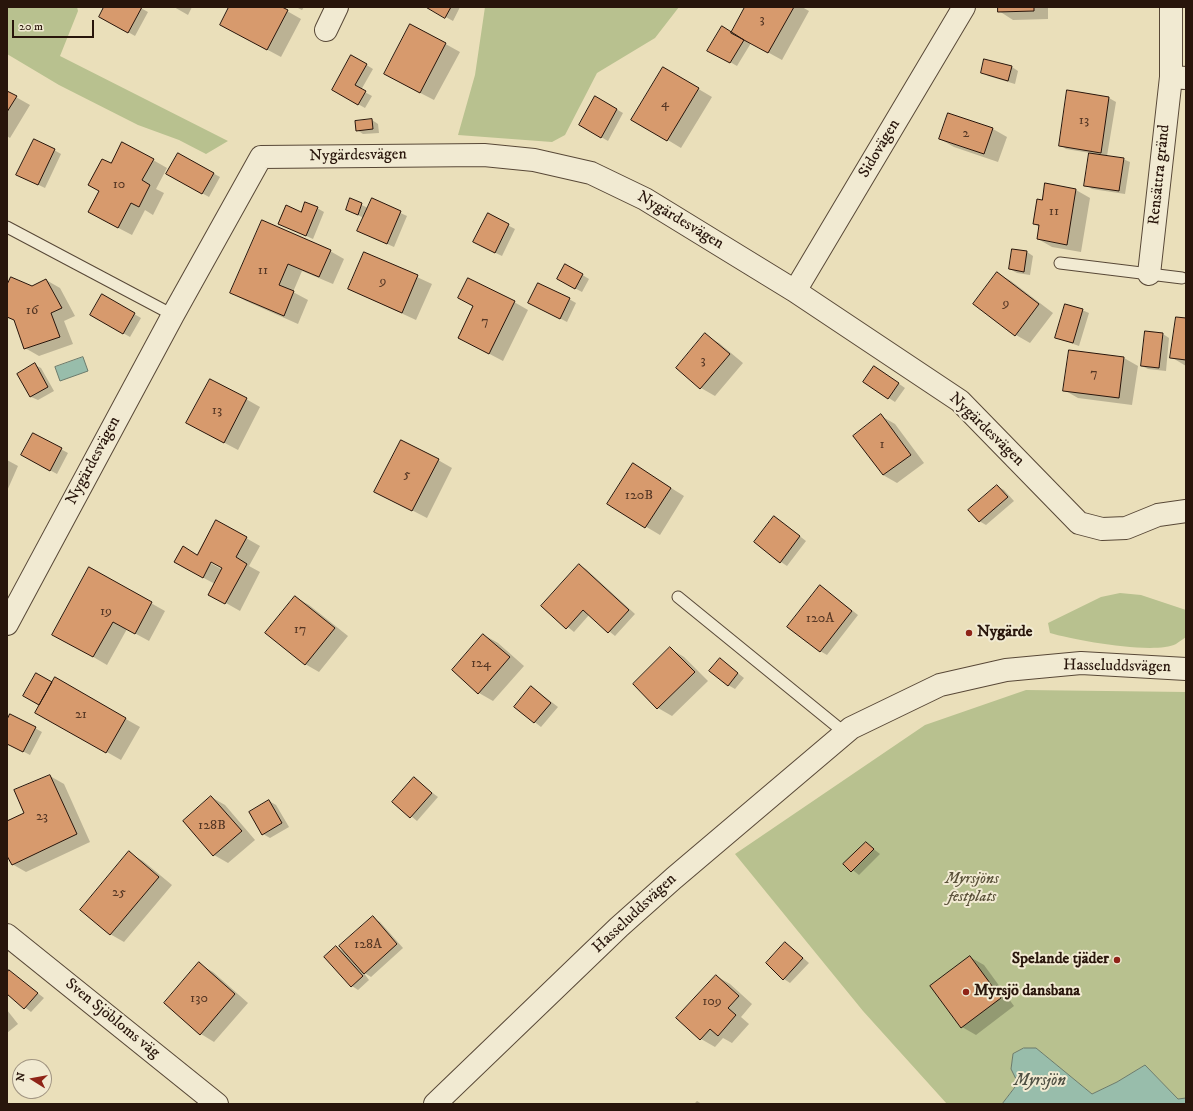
<!DOCTYPE html>
<meta charset="utf-8">
<style>
body{margin:0}
#map{position:relative;width:1193px;height:1111px;overflow:hidden;background:#eadfba;font-family:"IM FELL DW Pica",serif}
canvas{display:block}
.frame{position:absolute;inset:0;border:8px solid #28150b;pointer-events:none}
.north{position:absolute;left:12px;top:1059px;width:40px;height:40px;box-sizing:border-box;background:#f1ead2;border:1px solid #a19582;border-radius:50%;rotate:281deg;font-size:11px;font-weight:700;line-height:16px;text-align:center;color:#28150b}
.north::after{content:'';display:block;margin:auto;width:14px;height:18px;background:#8f2418;clip-path:polygon(50% 0,100% 100%,50% 72%,0 100%)}
.scale{position:absolute;left:12px;top:20px;width:82px;height:18px;box-sizing:border-box;border:2px solid #28150b;border-top:0;padding-left:5px;font-size:12px;line-height:14px;white-space:nowrap;color:#28150b;-webkit-text-stroke:3px #f1ead2;paint-order:stroke}
</style>
<div id="map">
<canvas width="1193" height="1111"></canvas>
<div class="frame"></div>
<div class="north">N</div>
<div class="scale">20 m</div>
</div>
<script>
const ctx = document.querySelector('canvas').getContext('2d');
ctx.lineJoin = 'round';
function fill(path, color) { ctx.fillStyle = color; ctx.fill(path, 'evenodd'); }
function stroke(path, color, width, dash) { ctx.strokeStyle = color; ctx.lineWidth = width; ctx.lineCap = dash ? 'butt' : 'round'; ctx.setLineDash(dash || []); ctx.stroke(path); }
function write(font, color, halo, rows, align = 'center') {
  ctx.font = font + ' "IM FELL DW Pica",serif'; ctx.lineWidth = 4; ctx.setLineDash([]); ctx.textBaseline = 'middle'; ctx.strokeStyle = halo; ctx.fillStyle = color; for (const [text, x, y, turn = 0] of rows) {
    ctx.save(); ctx.translate(x, y); ctx.rotate((+turn || 0) * Math.PI / 180); ctx.textAlign = isNaN(turn) ? turn : align; if (halo) ctx.strokeText(text, 0, 0); ctx.fillText(text, 0, 0); ctx.restore();
  }
}
fill(new Path2D(`
 M7,7H77L78,11L60,56L228,141L206,154L179,140L138,125L59,85L7,54Z
 M485,7H679L655,38L597,73L565,135L552,142L458,135L475,75Z
 M1120,593L1141,595L1186,610V637C1183,639 1179,642 1176,644C1154,655 1074,640 1050,633L1048,623L1101,597Z
 M1026,690L1186,692V1098L1178,1099L1145,1065L1117,1082L1092,1094L1036,1048H1024L1013,1054L1011,1069L1018,1082L1002,1104H947L863,1011L735,854L925,725Z`), '#b8c18f');
const water = new Path2D(`
 M83,357L88,371L60,381L55,367Z
 M1024,1048H1036L1092,1094L1117,1082L1145,1065L1178,1099L1186,1098V1104H1002L1018,1083L1011,1069L1013,1054Z`);
fill(water, '#98bdab');
stroke(water, '#6b7a6b', 1);
fill(new Path2D(`
 M105,7H139L148,12L135,36L100,16Z
 M174,7H192L188,15Z
 M231,7H280L301,19L281,57L221,25Z
 M296,7H304L302,10Z
 M428,7H460L453,21Z
 M746,7H802L809,11L782,60L751,43L737,66L709,50L732,33Z
 M999,7H1048V19L1013,20L999,11Z
 M1065,7H1106V8Z
 M411,25L460,52L434,100L399,82Z
 M352,56L373,69L361,90L372,96L365,108L333,90Z
 M984,60L1012,67L1018,71L1015,84L988,76L982,72Z
 M663,68L712,97L681,148L633,119Z
 M1068,91L1109,98L1116,102L1107,156L1123,159L1130,162L1125,194L1092,189L1086,185L1090,153L1066,149L1060,145Z
 M7,92L30,105L10,138L7,136Z
 M595,97L623,113L608,141L580,125Z
 M949,114L993,129L1007,137L998,162L954,147L940,139Z
 M372,120L378,124L379,133L363,134L357,130Z
 M54,150L61,154L45,188L24,178Z
 M178,154L220,177L209,197L167,174Z
 M153,160L167,168L156,189L164,193L153,215L145,210L132,235L103,220L100,191L112,165Z
 M1046,185L1076,190L1090,198L1081,252L1052,247L1038,239L1040,227L1034,224L1043,201Z
 M351,200L368,208L372,200L407,216L394,247L358,231L364,218L347,210Z
 M317,208L324,212L313,239L286,227L302,213Z
 M488,215L515,229L502,256L481,246Z
 M263,222L330,251L344,259L333,284L302,271L293,292L308,300L298,324L246,301L232,293Z
 M1027,252L1033,256L1030,275L1017,273L1010,269Z
 M365,253L432,284L416,320L349,289Z
 M566,265L589,279L582,292L558,279Z
 M997,273L1011,281L1053,313L1030,343L1016,335L974,304Z
 M46,280L60,288L75,316L64,321L73,344L39,356L25,348L15,321L7,316V288L32,287Z
 M102,295L141,318L130,337L91,315Z
 M569,299L576,303L567,322L536,306Z
 M514,302L528,310L503,361L459,338Z
 M1082,310L1089,313L1079,346L1057,338Z
 M1186,319V366L1171,357Z
 M1163,334L1169,338L1166,371L1148,369L1142,366Z
 M705,335L719,343L743,363L715,396L701,388L677,368Z
 M1124,358L1138,366L1132,405L1078,398L1064,390Z
 M35,365L41,368L54,391L38,400L31,397L18,374Z
 M875,367L905,388L895,402L864,382Z
 M246,399L260,407L238,450L202,431Z
 M881,416L895,424L924,463L897,483L883,475Z
 M33,434L68,453L57,474L22,455Z
 M7,460L18,466L7,491Z
 M438,460L452,468L427,518L390,499Z
 M647,473L684,496L660,535L608,504Z
 M997,486L1004,490L1014,501L986,525L979,521Z
 M780,521L806,541L787,566L781,562Z
 M246,538L260,546L249,566L260,572L240,611L210,594L215,584L189,570L198,556ZM208,559L223,568V570L207,561Z
 M579,565L586,569L635,614L615,636L589,615L574,632L542,606Z
 M90,569L165,611L149,641L127,629L107,665L54,634Z
 M826,590L858,615L827,655L820,651Z
 M295,597L309,605L348,636L319,672L305,664Z
 M484,635L498,643L524,666L493,701L479,693Z
 M671,649L684,657L708,681L672,716L658,708L635,684Z
 M720,659L744,678L735,689L728,685Z
 M37,675L52,684L55,679L140,727L121,760L36,712L41,704L25,695Z
 M532,687L558,707L541,727L515,707Z
 M11,715L42,732L30,755L7,743V723Z
 M50,776L64,784L90,842L26,872L12,864L7,854V822L25,813Z
 M414,779L438,797L417,821L394,802Z
 M211,797L225,805L255,840L228,863L214,855L184,821Z
 M269,801L276,805L289,827L270,838L263,834Z
 M866,843L880,854L859,875L845,864Z
 M129,853L143,861L172,885L124,942L110,934Z
 M373,918L380,922L403,948L371,977L363,972L369,980L358,990L352,986L336,947L346,953Z
 M786,943L809,963L790,983L784,979Z
 M970,957L984,965L1014,1006L976,1035L962,1027Z
 M199,964L213,972L248,1003L214,1042L201,1034Z
 M9,971L44,998L31,1012L7,993V974Z
 M716,976L730,984L752,1004L741,1017L749,1024L732,1043L723,1038L715,1047L701,1039L678,1018Z
 M7,1010L18,1024L7,1033Z
 M697,1101L702,1104H694Z`), '#0003');
const building = new Path2D(`
 M104,7H142L128,33L99,17Z
 M229,7H282L288,10L267,50L220,25Z
 M426,7H451L445,18Z
 M745,7H794L768,53L731,33Z
 M998,7H1034V11L998,12Z
 M410,24L446,43L420,93L384,74Z
 M722,26L744,40L730,63L707,51Z
 M351,55L367,64L355,85L366,91L358,105L332,90Z
 M984,59L1012,66L1008,81L981,73Z
 M663,67L699,88L667,141L631,120Z
 M1067,90L1109,97L1101,153L1059,146Z
 M7,91L17,96L7,112Z
 M595,96L617,109L601,138L579,125Z
 M948,113L993,128L984,154L939,139Z
 M372,119L373,129L356,131L355,121Z
 M34,139L55,149L38,185L16,175Z
 M122,142L154,159L142,180L150,185L139,207L131,203L118,228L88,212L99,191L88,185L102,159L111,163Z
 M178,153L214,173L202,194L166,174Z
 M1089,153L1124,158L1119,191L1084,186Z
 M1045,183L1076,189L1067,245L1037,239L1039,225L1033,224L1037,199L1042,200Z
 M350,198L362,203L358,215L346,210Z
 M372,198L401,211L387,244L357,231Z
 M305,202L318,207L306,236L278,224L286,205L301,212Z
 M488,213L509,224L495,253L473,242Z
 M262,220L331,250L319,277L288,264L279,285L294,291L284,316L230,293Z
 M1012,249L1027,251L1024,272L1009,269Z
 M364,252L418,275L402,313L348,289Z
 M565,264L583,274L575,289L557,279Z
 M997,272L1039,304L1015,336L973,304Z
 M11,277L32,286L46,279L62,308L51,313L60,337L24,349L14,320L7,317V285Z
 M468,278L515,301L489,354L458,338L473,306L458,298Z
 M538,283L570,298L560,319L528,303Z
 M102,294L135,313L123,334L90,315Z
 M1065,304L1083,309L1073,343L1055,338Z
 M1176,317L1186,318V360L1170,358Z
 M1145,331L1163,333L1159,368L1141,366Z
 M705,333L730,354L700,389L676,368Z
 M1069,350L1124,357L1119,398L1063,391Z
 M35,363L48,387L30,397L17,374Z
 M874,366L899,383L888,399L863,382Z
 M210,379L247,398L224,443L186,423Z
 M881,414L911,455L883,475L853,436Z
 M33,433L62,448L50,471L21,455Z
 M401,440L439,459L412,511L374,492Z
 M633,463L671,488L645,528L607,504Z
 M997,485L1008,497L979,522L968,510Z
 M774,516L800,536L780,563L754,542Z
 M216,520L247,537L236,557L247,564L225,604L208,595L222,568L211,562L203,578L174,562L183,546L197,555Z
 M579,564L629,610L608,633L583,610L566,629L541,606Z
 M89,567L152,602L135,634L113,622L93,657L52,635Z
 M820,585L852,611L820,652L787,627Z
 M295,596L335,628L305,665L265,633Z
 M483,634L510,657L478,694L452,670Z
 M670,647L695,672L657,709L633,684Z
 M720,658L738,673L728,686L709,671Z
 M36,673L52,682L39,705L23,696Z
 M55,677L126,718L106,753L35,713Z
 M531,686L551,703L534,723L514,707Z
 M10,714L36,727L23,752L7,744V720Z
 M50,775L77,834L12,865L7,856V821L24,813L14,790Z
 M414,777L432,793L410,818L392,802Z
 M211,796L242,831L213,856L183,821Z
 M269,800L282,823L262,835L249,812Z
 M866,842L874,849L851,872L843,864Z
 M129,851L159,877L110,935L80,910Z
 M373,916L397,944L364,974L339,946Z
 M785,942L803,958L783,980L766,963Z
 M336,946L363,976L351,987L324,957Z
 M970,956L1001,998L961,1028L930,986Z
 M199,962L235,994L200,1035L164,1003Z
 M9,970L38,993L24,1009L7,994V973Z
 M716,975L739,996L728,1008L736,1015L718,1036L710,1029L700,1040L676,1018Z`);
fill(building, '#d79a6d');
stroke(building, '#28150b', 1);
const service = new Path2D(`
 M7,227L173,315
 M1060,263L1182,278
 M678,597L845,733`);
const minor = new Path2D(`
 M326,30L337,7
 M1171,77V7
 M1149,274L1171,77L1186,78
 M795,291L964,7
 M7,624L173,315L261,157L484,155L534,160L591,173L645,199L795,291L960,401L1079,523L1102,529L1126,528L1158,515L1186,511
 M7,935L217,1104`);
const tertiary = new Path2D(`
 M435,1104L619,927L674,878L851,728L940,685L1006,670L1081,663L1186,669`);
stroke(service, '#584837', 13);
stroke(minor, '#584837', 24);
stroke(tertiary, '#584837', 24);
stroke(service, '#f1ead2', 11);
stroke(minor, '#f1ead2', 22);
stroke(tertiary, '#f1ead2', 22);
for (const [x, y, r, color] of [
 [969,633,4,"#8f2418"],
 [1117,960,4,"#8f2418"],
 [966,992,4,"#8f2418"]
]) { const dot = new Path2D(); dot.arc(x, y, r, 0, 2 * Math.PI); ctx.fillStyle = color; ctx.fill(dot); stroke(dot, '#f1ead2', 1.5); }
write('14px', '#543624', null, [
 ["3",762,20],
 ["4",665,104],
 ["13",1084,121],
 ["2",966,134],
 ["10",119,185],
 ["11",1054,212],
 ["11",263,271],
 ["9",383,282],
 ["9",1006,304],
 ["16",32,311],
 ["7",485,322],
 ["3",703,361],
 ["7",1094,374],
 ["13",217,411],
 ["1",882,445],
 ["5",407,475],
 ["120B",639,496],
 ["19",106,612],
 ["120A",820,619],
 ["17",300,630],
 ["124",481,664],
 ["21",81,715],
 ["23",42,817],
 ["128B",212,826],
 ["25",119,893],
 ["128A",368,945],
 ["130",199,999],
 ["109",712,1002]
]);
write('16px', '#28150b', '#f1ead2', [
 ["Sidovägen",880,149,-59],
 ["Nygärdesvägen",358,156,-1],
 ["Rensättra gränd",1160,175,-84],
 ["Nygärdesvägen",680,221,31],
 ["Nygärdesvägen",986,430,44],
 ["Nygärdesvägen",94,461,-62],
 ["Hasseluddsvägen",1117,667,1],
 ["Hasseluddsvägen",635,914,-43],
 ["Sven Sjöbloms väg",112,1019,39]
]);
write('bold 16px', '#28150b', '#f1ead2', [
 ["Nygärde",977,633],
 ["Spelande tjäder",1109,960,"right"],
 ["Myrsjö dansbana",974,992]
], 'left');
write('italic 16px', '#5a5139', '#f1ead2', [
 ["Myrsjöns",972,880],
 ["festplats",972,898]
]);
write('italic 17px', '#4f5043', '#f1ead2', [
 ["Myrsjön",1040,1081]
]);
</script>
